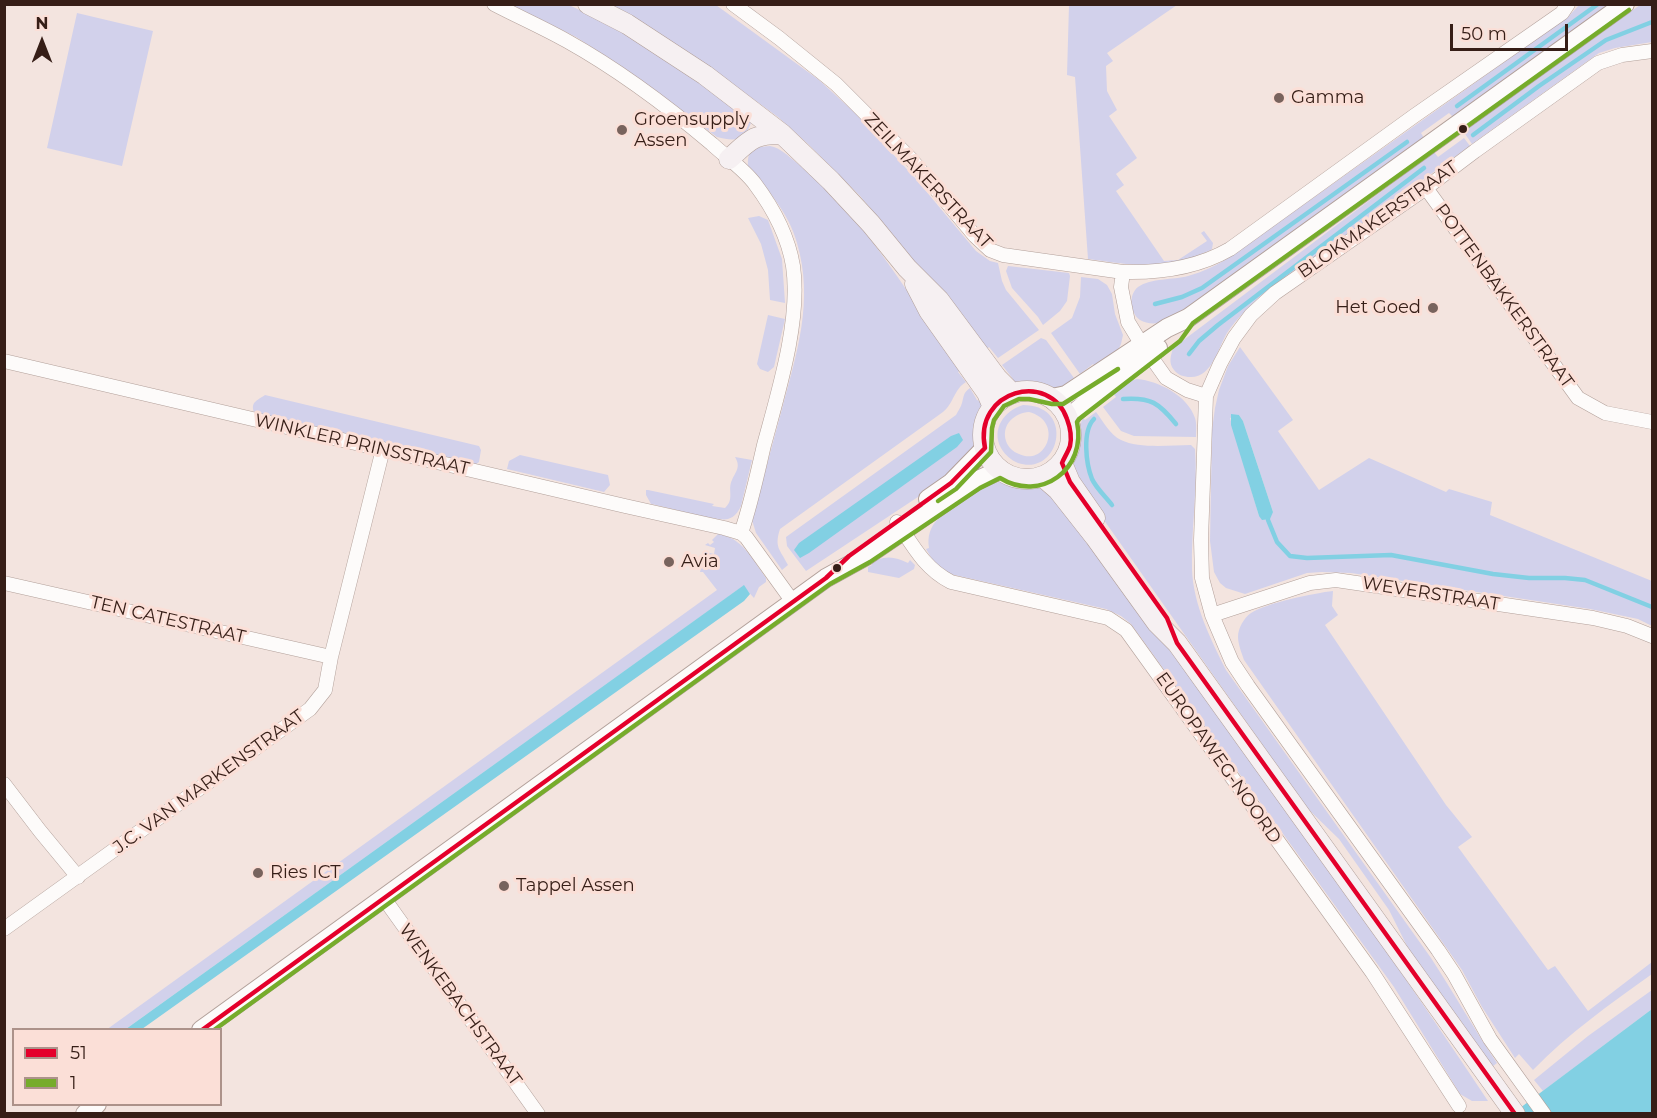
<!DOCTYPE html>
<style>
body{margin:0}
#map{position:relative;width:1657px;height:1118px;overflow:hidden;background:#f3e4df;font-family:Montserrat,sans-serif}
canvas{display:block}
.frame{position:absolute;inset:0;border:6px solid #361e17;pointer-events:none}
.legend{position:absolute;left:12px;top:1028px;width:210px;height:78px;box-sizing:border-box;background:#fbdfd7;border:2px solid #ac928a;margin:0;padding:8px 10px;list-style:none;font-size:18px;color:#361e17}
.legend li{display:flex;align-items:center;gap:12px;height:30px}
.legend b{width:30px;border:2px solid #ac928a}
.north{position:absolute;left:12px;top:12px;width:60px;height:60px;-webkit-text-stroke:4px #fbdfd7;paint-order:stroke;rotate:0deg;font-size:16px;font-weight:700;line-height:24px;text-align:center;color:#361e17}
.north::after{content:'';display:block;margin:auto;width:21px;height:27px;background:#361e17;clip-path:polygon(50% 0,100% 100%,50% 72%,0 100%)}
.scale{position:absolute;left:1450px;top:24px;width:118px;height:27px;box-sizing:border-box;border:3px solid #361e17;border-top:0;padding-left:8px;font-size:18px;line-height:21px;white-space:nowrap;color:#361e17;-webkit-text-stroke:4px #fbdfd7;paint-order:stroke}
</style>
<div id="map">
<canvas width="1657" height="1118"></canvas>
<div class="frame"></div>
<ul class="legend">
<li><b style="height:8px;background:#e4002b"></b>51</li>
<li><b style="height:8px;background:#76ac2b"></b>1</li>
</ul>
<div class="north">N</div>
<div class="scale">50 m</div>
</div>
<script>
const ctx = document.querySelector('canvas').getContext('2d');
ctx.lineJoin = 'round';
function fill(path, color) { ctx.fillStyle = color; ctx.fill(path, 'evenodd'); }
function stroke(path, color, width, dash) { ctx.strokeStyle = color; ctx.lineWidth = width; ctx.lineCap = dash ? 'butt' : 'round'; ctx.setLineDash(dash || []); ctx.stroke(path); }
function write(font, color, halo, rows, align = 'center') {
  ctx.font = font + ' Montserrat,sans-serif'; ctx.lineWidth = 6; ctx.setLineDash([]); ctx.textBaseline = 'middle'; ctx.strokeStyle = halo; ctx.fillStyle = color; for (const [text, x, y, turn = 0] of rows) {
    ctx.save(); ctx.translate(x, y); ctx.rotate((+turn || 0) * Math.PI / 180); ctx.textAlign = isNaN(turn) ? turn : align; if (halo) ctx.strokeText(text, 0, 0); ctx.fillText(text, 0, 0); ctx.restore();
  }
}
fill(new Path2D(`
 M511,5H569L603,21L668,59L752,120C745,141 736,142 717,137L628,71L576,37Z
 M609,5H716L819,80L855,113L915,178L976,251L990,261L998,263L1002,281L1006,290L1039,330L998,358L989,347L984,352L909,255L860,196L808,144L778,117L698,59Z
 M1069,5H1177L1107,53L1113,61L1106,66L1107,91L1117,110L1109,116L1137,158L1116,174L1124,185L1116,191L1164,261L1178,260L1207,241L1201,233L1204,231L1213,243L1212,249L1211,250C1200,254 1190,259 1179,262C1150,269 1118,263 1088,259L1075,77L1067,75Z
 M1579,5H1611L1453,117L1449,113L1421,133L1424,138L1175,316C1169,319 1164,323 1158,323C1152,324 1145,323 1140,320C1130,313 1128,295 1138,287C1151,278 1173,280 1188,276C1203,272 1217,265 1230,257L1569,16Z
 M1640,5H1652V42L1615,48L1599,53L1472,144L1463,131Z
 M77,13L153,31L122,166L47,148Z
 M1464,138L1470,146L1263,294C1250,306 1237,318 1227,333C1218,348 1212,378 1190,377C1184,377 1178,375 1174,370C1168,363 1171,355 1173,348L1434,152L1438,157Z
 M770,146C781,148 788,156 797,163C852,205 889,265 928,321C940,337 952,353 964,369L958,372L966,382C954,389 954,403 943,412L780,529C774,548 780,549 788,565L782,570L756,533L752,520C762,483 772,446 782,409C797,352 814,301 797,243C789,213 767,189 748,166C747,148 755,147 770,146Z
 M759,216L768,220L782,259L785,303L770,300L768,270L761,244L748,218Z
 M1008,266L1069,273L1070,276L1067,301L1060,311L1043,325L1038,317L1012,288L1006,271Z
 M1081,277L1098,279L1107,285L1112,294L1115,314L1123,335L1121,344L1117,352L1097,370L1093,364L1080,374L1051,333L1072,318L1080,297Z
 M768,315L785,319L774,367L768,372L760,369L757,364Z
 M1041,338L1046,340L1074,378L1060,388L1051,391L1039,387L1024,386L1011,381L1013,379L1002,365Z
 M1240,347L1293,420L1278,431L1319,490L1369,458L1446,492L1449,489L1492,502L1490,515L1652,581V626L1638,619L1590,609L1351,573L1322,572L1307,573L1245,594L1226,588L1220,583L1214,572L1210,541L1212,430L1215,408L1219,390L1228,366ZM1239,415L1243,421L1273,512L1259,516L1230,418Z
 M1137,379C1159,381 1188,396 1195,418C1197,424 1196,432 1196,437L1134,436L1121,431L1103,407L1116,397L1112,392L1130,381Z
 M970,388L977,400L982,402L973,452L930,489L806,571L787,546L786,537L956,415C958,411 961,407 962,403C964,396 963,393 970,388Z
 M265,395L479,446L481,450L479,462L475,465L254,412C250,402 258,400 265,395Z
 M1023,405C1076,405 1060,477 1018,463C1011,460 1005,455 1001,448C991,429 1004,411 1023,405ZM1029,412C1064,421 1047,467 1019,454C1013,452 1008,447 1006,441C1001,424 1015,413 1029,412Z
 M1096,412C1103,421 1110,435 1121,440C1139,449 1171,445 1191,445L1195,449C1198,489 1191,529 1192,569C1193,604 1211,640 1226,670L1431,958C1454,993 1474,1029 1497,1063L1492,1067L1411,954L1389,910L1339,839L1307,808L1082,489L1074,469V459L1078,441V430L1083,418L1085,420Z
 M520,455L608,475L610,485L604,492L507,469L509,461Z
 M735,457L752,460L741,506C738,512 735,517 728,519C716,522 667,507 651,504L646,495V490H648L714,504L712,506L725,508C735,499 727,490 732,480C736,471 741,467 735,457Z
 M999,482L1039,488L1054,496C1204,694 1351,894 1488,1101H1472L1460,1094L1394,987L1131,624L1121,616L1106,609L950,574L935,564L926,549L929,548C927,537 930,527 938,519L935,516L987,484Z
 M718,534C742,537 753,560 766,578V582L759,587L754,598L743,586L126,1029L106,1030L717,590L703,572H700L705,552L714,554L715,548L705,545L708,543L710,545L714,542L712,540Z
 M875,557L877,560C889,555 897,558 908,563L910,560L915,565L914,569L899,578L868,572V567L872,565L870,560Z
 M1333,591L1332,606L1338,615L1325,625L1446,805L1472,837L1458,847L1548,970L1555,966L1588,1011L1652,962V974C1610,1004 1569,1033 1533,1070L1519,1054L1515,1058L1482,1007L1462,970L1244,660C1242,654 1238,644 1238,637C1238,628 1244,618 1251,613C1266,603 1315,593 1333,591Z
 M1652,990V1009L1543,1091L1534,1080L1588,1036Z`), '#d2d1eb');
fill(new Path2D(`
 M1231,414L1239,415L1243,421L1273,512L1270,519L1262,520L1259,516L1231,425Z
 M959,433L963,440L957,447L809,553L800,558L794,550L799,543L951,436Z
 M744,585L750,594L744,601L142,1029H126Z
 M1652,1009V1111L1649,1114H1512Z`), '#82d0e3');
stroke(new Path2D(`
 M1457,106L1598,4
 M1473,135L1539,86L1606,40L1652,22
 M1155,304L1182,297L1202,288L1407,142
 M1189,354L1199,341L1218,325L1424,168
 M1123,399C1151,397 1159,403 1176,424
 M1094,419C1082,431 1086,464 1092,479C1096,488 1106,497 1112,505
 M1268,520L1277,542L1290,556L1307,558L1391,555L1493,574L1529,578H1565L1585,580L1652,607`), '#82d0e3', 4.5);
const minor = new Path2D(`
 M494,4C519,17 544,28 567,41C619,70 667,106 712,144C726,157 744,169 755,184C773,208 788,236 793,266C801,320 778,393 764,445C757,475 751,504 741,533
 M733,4L779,38L836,84L911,159L975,236L990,250L1003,255L1123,272C1160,273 1197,268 1230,249L1414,116L1562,13L1568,4
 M1426,188L1578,398L1605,413L1652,422
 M1123,272L1121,287L1128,322L1142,345
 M1149,354L1166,378L1187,390L1206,396
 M4,361L625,506L724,528L741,533L746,537L793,602
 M897,522C913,546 925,569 951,582L1108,618L1126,630L1372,972L1459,1106
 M4,583L331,657
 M1212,615L1310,583L1336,580L1593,618L1627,626L1652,636
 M4,784L40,831L78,877
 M383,897L538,1114
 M4,929L310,709L325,690L331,657L383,449
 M1544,1114L1490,1039L1454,974L1438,950L1248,686L1232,662L1212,615L1202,578L1201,540L1206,396L1220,364L1234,338L1251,315L1275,293L1426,188L1475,151L1598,63L1622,55L1652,51`);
const tertiary = new Path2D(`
 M1052,398L1066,395L1167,328L1188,318L1625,4
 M1069,421L1073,414L1092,398L1158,348
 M928,499L951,483L985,448
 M201,1030L826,578L866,556L976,481L1000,470
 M85,1114L97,1104`);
const secondary = new Path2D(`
 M588,4L627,24L705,75L782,134L831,181L871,224L907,268L939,300L997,378L1012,393
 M729,159C749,141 754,133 782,134
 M915,284L929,311L987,393L993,407
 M983 435a44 44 0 1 1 88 0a44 44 0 1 1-88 0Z
 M1062,463L1070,482L1095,518
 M1043,477L1058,490L1095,537L1157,623L1177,643L1515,1114`);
stroke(minor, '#b2a09a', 15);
stroke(tertiary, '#b2a09a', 20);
stroke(secondary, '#b2a09a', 21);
stroke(minor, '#fdfbfa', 14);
stroke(tertiary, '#fdfbfa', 18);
stroke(secondary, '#f6f0f2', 20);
stroke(new Path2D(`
 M202,1030L826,578L849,556L951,483L985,448C973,390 1050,370 1067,419C1070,427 1072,437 1070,446C1068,452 1064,458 1062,463L1070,482L1167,618L1177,643L1515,1114`), '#e4002b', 4.5);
stroke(new Path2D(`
 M938,501L956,489L991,452L992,428L994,420L1004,406L1019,399H1029L1052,404H1063L1118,369
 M214,1030L830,584L870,562L980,488L1000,478C1041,503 1087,469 1077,422L1079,419L1180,341L1193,323L1629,10`), '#76ac2b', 4.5);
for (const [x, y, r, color] of [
 [1279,98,6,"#78635d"],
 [1463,129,5,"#361e17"],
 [622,130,6,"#78635d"],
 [1433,308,6,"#78635d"],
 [669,562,6,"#78635d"],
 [837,568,5,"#361e17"],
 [258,873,6,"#78635d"],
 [504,886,6,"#78635d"]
]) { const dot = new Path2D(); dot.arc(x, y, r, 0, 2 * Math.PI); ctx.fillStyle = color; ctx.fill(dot); stroke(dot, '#fbdfd7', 2); }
write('18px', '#361e17', '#fbdfd7', [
 ["Gamma",1291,98],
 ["Groensupply",634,120],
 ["Assen",634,141],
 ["Het Goed",1421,308,"right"],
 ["Avia",681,562],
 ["Ries ICT",270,873],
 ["Tappel Assen",516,886]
], 'left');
write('18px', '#361e17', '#fbdfd7', [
 ["ZEILMAKERSTRAAT",928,181,47],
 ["BLOKMAKERSTRAAT",1378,220,-35],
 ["POTTENBAKKERSTRAAT",1504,296,54],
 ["WINKLER PRINSSTRAAT",362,445,13],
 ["WEVERSTRAAT",1431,594,9],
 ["TEN CATESTRAAT",168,620,13],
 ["EUROPAWEG-NOORD",1218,758,55],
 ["J.C. VAN MARKENSTRAAT",209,782,-36],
 ["WENKEBACHSTRAAT",460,1005,54]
]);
</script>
